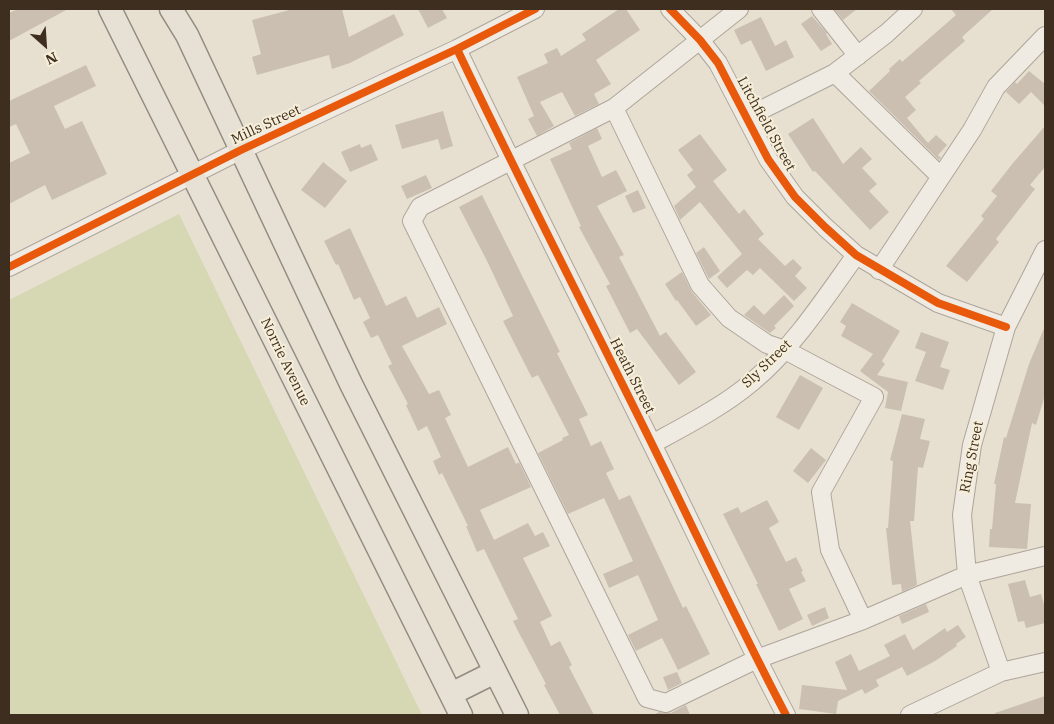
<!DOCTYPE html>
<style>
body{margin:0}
#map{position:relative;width:1054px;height:724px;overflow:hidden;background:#e7e0d1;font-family:"IBM Plex Serif",serif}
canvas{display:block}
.frame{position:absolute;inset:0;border:10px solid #3d2e20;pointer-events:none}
.north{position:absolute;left:20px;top:20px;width:50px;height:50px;-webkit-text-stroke:4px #f7eed8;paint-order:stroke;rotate:154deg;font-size:14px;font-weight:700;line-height:20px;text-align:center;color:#3d2e20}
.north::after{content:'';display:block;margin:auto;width:18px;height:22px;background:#3d2e20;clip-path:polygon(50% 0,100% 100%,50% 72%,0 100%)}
</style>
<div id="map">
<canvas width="1054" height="724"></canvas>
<div class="frame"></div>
<div class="north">N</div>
</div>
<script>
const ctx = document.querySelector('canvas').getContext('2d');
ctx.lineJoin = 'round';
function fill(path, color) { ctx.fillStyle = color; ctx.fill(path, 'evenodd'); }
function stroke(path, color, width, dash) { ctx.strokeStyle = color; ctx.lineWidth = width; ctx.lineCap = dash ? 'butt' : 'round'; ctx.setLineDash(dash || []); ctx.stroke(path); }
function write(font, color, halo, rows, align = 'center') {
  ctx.font = font + ' "IBM Plex Serif",serif'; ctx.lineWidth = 4; ctx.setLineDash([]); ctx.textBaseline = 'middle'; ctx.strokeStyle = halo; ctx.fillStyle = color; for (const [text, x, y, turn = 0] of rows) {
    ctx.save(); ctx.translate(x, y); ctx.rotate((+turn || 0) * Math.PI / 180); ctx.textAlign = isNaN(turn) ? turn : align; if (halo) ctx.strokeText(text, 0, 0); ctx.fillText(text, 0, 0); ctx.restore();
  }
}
fill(new Path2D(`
 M179,214L422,715H9V300Z`), '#d6d7b3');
fill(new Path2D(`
 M18,9H68L9,41V13Z
 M293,9H342L349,37L394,14L404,35L350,63L332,69L329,55L257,75L252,57L261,54L252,20Z
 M418,9H442L447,18L428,28Z
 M619,9H626L640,30L596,60L611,84L594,94L599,104L575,116L562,92L540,102L554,126L537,136L528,119L534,116L517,77L548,63L544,54L557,48L561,56L586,40L582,34Z
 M834,9H857L843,20Z
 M951,9H993L962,37L965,41L919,81L921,83L905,97L916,110L907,118L928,143L936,135L947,145L938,155L941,158L939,160L869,91L890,71L889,69L900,59L902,62L956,15Z
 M812,16L827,33L826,34L832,44L821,51L801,24Z
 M761,17L775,46L786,40L794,57L766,71L751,40L741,45L734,30Z
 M86,65L96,86L54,106L65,129L82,121L107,174L52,200L45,185L9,204V163L30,153L16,124L9,127V101Z
 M1029,71L1045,84V106L1031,92L1019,104L1006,92L1015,82L1017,84Z
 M443,111L453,146L441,150L438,139L402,149L395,125Z
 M813,118L843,164L861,147L872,159L862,168L877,184L869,191L889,212L870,230L815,171L813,172L788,134Z
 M1045,126V167L1030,185L1035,189L996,239L999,242L967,282L946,266L984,219L981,216L997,196L991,191L1013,163Z
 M597,128L602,139L588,146L602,177L616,170L627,191L597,206L624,255L619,257L660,336L666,332L696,372L679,385L637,329L630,333L606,286L610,284L579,227L581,226L550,159L572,149L569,143Z
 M700,134L727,170L713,181L739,214L744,209L764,234L758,239L785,266L793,259L802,268L795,276L807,288L794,301L760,268L753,275L747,270L727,288L717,277L742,254L700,202L680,220L674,206L696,187L687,175L693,170L678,150Z
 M360,144L361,148L371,144L378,160L350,172L341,152Z
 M323,162L347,181L325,208L301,190Z
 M426,175L432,188L407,199L401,186Z
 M638,190L646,208L633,213L625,196Z
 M482,195L560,352L557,353L588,415L579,419L591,446L601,441L614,469L606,473L619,500L630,495L683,608L686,606L710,654L678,670L662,638L636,651L628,635L658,620L638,575L609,588L603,574L633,561L604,498L568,514L538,453L563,440L562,438L569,435L538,375L532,378L503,321L513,316L487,261L459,207Z
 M350,228L386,306L406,296L417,318L439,307L447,324L402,346L429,394L439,390L451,415L445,418L468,467L508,447L516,464L519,462L531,487L480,510L494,540L528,523L535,536L543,532L550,546L523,558L552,616L540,622L551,646L560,641L572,665L569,667L594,715H560L544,685L546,684L519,633L513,621L518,619L484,549L477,552L466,526H468L442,473L439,475L433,461L441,457L427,426L418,431L406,405L408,404L388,366L392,364L378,335L371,338L363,322L370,318L360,297L354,300L338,264L336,265L324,241Z
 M704,247L720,271L709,279L696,253Z
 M682,272L692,292L711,315L696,326L677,300L676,301L665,284Z
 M784,295L794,306L774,326L776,328L770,333L744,315L754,305L764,315Z
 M852,303L900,331L882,361L885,364L877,375L908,382L901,411L885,408L888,392L860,371L873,354L841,336L846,326L840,322Z
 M1045,326V395L1036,425L1032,423L1015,503L1031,504L1027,549L989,547L990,529H992L996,484H994L1004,437L1006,438L1029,364Z
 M921,332L949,342L940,367L950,370L943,390L915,381L926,352L915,348Z
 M800,375L823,388L799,430L776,417Z
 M902,414L925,419L920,439L930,441L923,468L918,467L914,521H910L917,585L902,592L901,584L892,585L886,528H888L893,461L890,460Z
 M811,448L826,460L808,483L793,471Z
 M767,500L779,522L769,528L786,562L796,557L803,571L801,572L806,581L789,589L803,619L779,631L756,584H758L723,514L738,507L741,513Z
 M1025,580L1030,597L1041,594L1045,608V623L1026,628L1024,621L1018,622L1008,584Z
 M926,604L929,612L902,624L899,616Z
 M825,607L829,618L812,626L807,615Z
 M958,625L966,637L956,644L957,646L935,661L907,676L902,667L876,680L879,686L865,694L862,689L838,701L836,714L799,709L802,685L847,690L835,662L851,654L859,671L890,656L884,645L905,634L913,650L945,628L947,632Z
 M677,672L682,683L668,690L663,677Z
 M1045,696V715H995V713Z
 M686,705L690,715H653L659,712L671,713Z`), '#cbbfb2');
const minor = new Path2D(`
 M670,9L700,40L718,63L768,159L795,197L825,227L856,255L938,303L1006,327
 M739,9L614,108L420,207L412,221L647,698L666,703L757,659L863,620L967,575L1045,556
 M821,9L858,56
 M457,49C520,182 587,312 652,444C697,535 739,626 786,715
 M835,73L941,177
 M614,108L700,285L729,318L767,344L785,350L874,397L821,492L830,550L863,620
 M747,117L835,73L887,33L913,9
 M9,267L241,150L457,49L535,9
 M879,270L972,130L996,87L1045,36
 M652,444C685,426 724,406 752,382C792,349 826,297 856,255
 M1001,672L967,575L962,515L972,445L1006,327L1045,250
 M910,715L1001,672L1045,662`);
const major = new Path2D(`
 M110,9L461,715
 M171,9L187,35L351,384L517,715
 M451,694L495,672`);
stroke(minor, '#ada599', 20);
stroke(major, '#928b80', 25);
stroke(minor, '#efebe3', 18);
stroke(major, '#e6e1d4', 22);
stroke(new Path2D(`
 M670,9L700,40L718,63L768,159L795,197L825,227L856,255L938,303L1006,327
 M457,49C520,182 587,312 652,444C697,535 739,626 786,715
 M9,267L241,150L457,49L535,9`), '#e8590c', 8);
write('14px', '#3d2e20', '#f7eed8', [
 ["Litchfield Street",766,124,61],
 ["Mills Street",266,125,-25],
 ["Norrie Avenue",285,362,64],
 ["Sly Street",767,364,-44],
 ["Heath Street",632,376,63],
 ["Ring Street",972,457,-79]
]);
</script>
